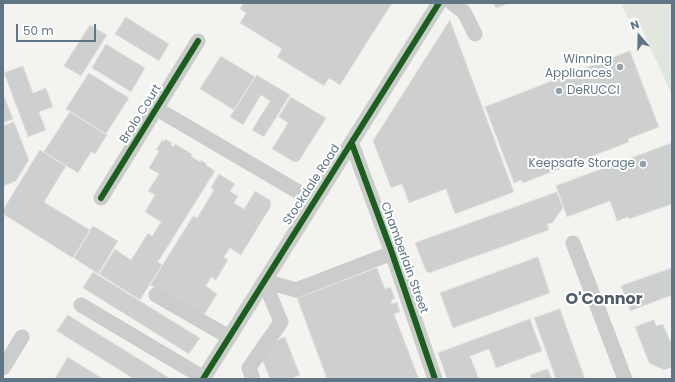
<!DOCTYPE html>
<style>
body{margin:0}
#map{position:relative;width:675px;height:382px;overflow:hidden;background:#f3f3f0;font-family:Poppins,sans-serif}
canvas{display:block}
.frame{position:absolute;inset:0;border:4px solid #607684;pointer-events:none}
.north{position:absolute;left:619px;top:16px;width:40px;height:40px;-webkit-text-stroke:3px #fff;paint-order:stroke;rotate:340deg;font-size:11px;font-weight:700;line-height:16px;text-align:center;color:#607684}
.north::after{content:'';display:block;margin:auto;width:14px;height:18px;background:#607684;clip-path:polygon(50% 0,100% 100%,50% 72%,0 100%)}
.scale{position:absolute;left:16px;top:24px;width:80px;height:18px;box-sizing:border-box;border:2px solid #607684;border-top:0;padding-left:5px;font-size:12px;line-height:14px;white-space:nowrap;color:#607684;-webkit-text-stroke:3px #fff;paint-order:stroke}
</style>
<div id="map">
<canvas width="675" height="382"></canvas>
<div class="frame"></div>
<div class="north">N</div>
<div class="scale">50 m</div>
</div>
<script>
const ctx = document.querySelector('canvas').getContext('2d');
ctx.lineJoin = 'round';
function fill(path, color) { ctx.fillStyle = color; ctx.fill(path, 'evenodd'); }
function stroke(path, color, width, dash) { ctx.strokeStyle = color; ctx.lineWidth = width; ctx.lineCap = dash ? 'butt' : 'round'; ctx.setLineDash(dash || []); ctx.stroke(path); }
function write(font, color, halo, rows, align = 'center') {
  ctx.font = font + ' Poppins,sans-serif'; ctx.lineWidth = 4; ctx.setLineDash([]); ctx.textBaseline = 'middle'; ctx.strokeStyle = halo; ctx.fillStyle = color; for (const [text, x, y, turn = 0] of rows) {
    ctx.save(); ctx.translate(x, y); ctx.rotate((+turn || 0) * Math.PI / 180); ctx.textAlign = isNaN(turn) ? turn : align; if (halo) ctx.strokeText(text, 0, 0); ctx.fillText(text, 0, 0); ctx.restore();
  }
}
fill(new Path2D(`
 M621,3H672V95L636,16L628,19Z`), '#e2e6de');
const building = new Path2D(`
 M244,3H392L340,85L329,78L324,86L277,57L282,49L240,23L246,13L240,9Z
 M494,3H510L496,8Z
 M126,17L169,44L159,61L115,34Z
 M450,20L514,192L455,214L446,189L409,203L402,184L391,188L373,141Z
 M90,25L107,35L81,76L64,66Z
 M106,44L145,68L131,92L92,68Z
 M630,51L659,127L628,139L629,142L523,183L521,180L514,183L485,107Z
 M221,56L255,77L234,110L200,89Z
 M23,66L33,93L46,88L53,107L39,112L46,130L28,137L4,73Z
 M89,73L129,98L106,134L66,109Z
 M257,75L290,95L264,137L252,130L270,101L261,95L243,125L230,117Z
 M3,93L13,119L3,123Z
 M291,97L326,118L299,161L294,162L272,149L288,123L279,117Z
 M70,112L107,135L95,154L91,152L78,173L44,152Z
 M14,122L29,160L16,181L3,186V126Z
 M166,139L172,143L171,145L173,147L175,144L192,154L191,156L200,162L201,160L207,164L206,165L215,171L158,262L162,265L140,300L99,274L115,249L131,260L148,233L152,236L161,222L145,212L155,195L148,191L159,174L149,168L159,151L156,150L162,140L164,141Z
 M672,143V204L629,219L628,217L617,221L610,201L567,217L556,186Z
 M40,150L66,166L44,202L90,230L73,258L3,214V210Z
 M219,174L235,184L230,191L238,196L234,203L244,209L255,191L270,200L271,206L241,255L230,248L224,257L228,260L216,280L211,277L206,286L217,294L203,317L150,285L193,216L197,218L214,190L211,188Z
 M557,192L563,208L552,223L547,224L549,230L429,273L426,271L415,243Z
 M93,226L118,241L98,274L74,258Z
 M538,257L550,293L453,328L440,293Z
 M377,268L385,289L391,287L395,299L391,300L392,304L397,302L400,312L394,314L419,379H327L297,298Z
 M672,268V295L630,311L621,286Z
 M93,272L200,338L189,354L83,288Z
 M560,309L585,379H556L534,318Z
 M68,315L171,379H134L57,331Z
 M530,319L542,351L496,368L489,349L470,356L479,379H447L438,353Z
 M654,320L656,326L663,324L670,341L672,340V367L664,370L649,363L635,327Z
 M285,337L300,375L291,379H270L262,359L273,342Z
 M68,357L103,379H55Z
 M548,369L552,379H532L530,375Z`);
fill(building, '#ced0cf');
stroke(building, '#e2e2e0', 1);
stroke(new Path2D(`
 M452,3L464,12L475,34
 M157,109L314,201
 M352,144L392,253L435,379
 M101,198L198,41
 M573,243L625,379
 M264,281L296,290L392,253
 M156,295L229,337
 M81,305L204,378
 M3,368L22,337
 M203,379C281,253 361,129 439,3
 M253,379L249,368L281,322L264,281`), '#cbcccc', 15);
stroke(new Path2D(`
 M352,144L392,253L435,379
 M101,198L198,41
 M203,379C281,253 361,129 439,3`), '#1b5e20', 6);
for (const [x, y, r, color] of [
 [620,67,4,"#93a2aa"],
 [559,91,4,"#93a2aa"],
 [643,164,4,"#93a2aa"]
]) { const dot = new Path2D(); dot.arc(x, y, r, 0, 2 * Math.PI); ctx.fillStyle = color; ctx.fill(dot); stroke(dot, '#fff', 1.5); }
write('12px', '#607684', '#fff', [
 ["Winning",612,60],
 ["Appliances",612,74],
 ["DeRUCCI",567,91,"left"],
 ["Keepsafe Storage",635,164]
], 'right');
write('12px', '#607684', '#fff', [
 ["Brolo Court",141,114,-58],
 ["Stockdale Road",312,185,-57],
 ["Chamberlain Street",404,258,70]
]);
write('bold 16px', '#4e5e68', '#fff', [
 ["O'Connor",604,300]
]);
</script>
